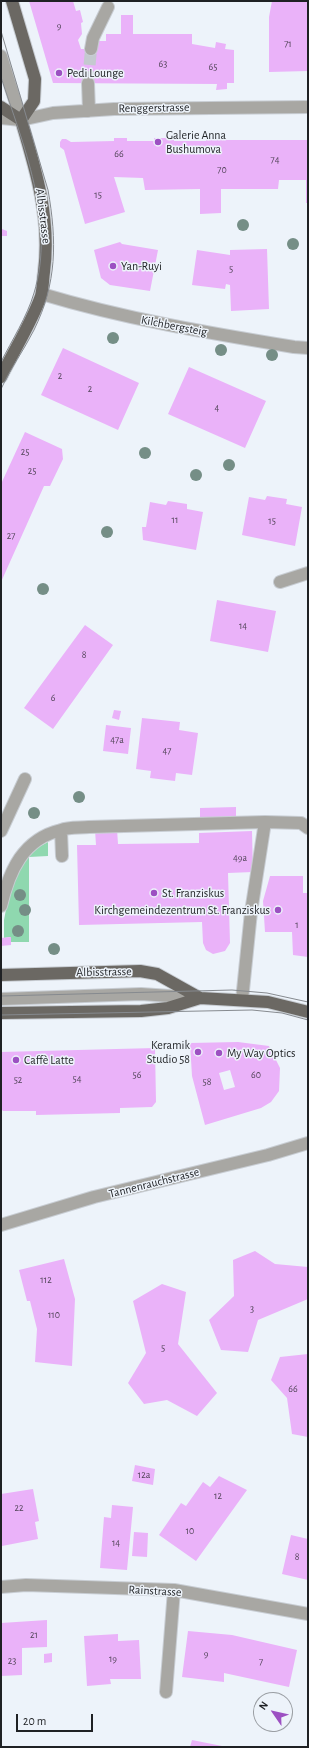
<!DOCTYPE html>
<meta charset="utf-8">
<style>
body{margin:0}
#map{position:relative;width:309px;height:1748px;overflow:hidden;background:#edf3fa;font-family:"Alegreya Sans",sans-serif}
canvas{display:block}
.frame{position:absolute;inset:0;border:2px solid #1f2124;pointer-events:none}
.north{position:absolute;left:253px;top:1692px;width:40px;height:40px;box-sizing:border-box;background:#edf3fa;border:1px solid #9b9fa4;border-radius:50%;rotate:304deg;font-size:11px;font-weight:700;line-height:16px;text-align:center;color:#1f2124}
.north::after{content:'';display:block;margin:auto;width:14px;height:18px;background:#9c50c2;clip-path:polygon(50% 0,100% 100%,50% 72%,0 100%)}
.scale{position:absolute;left:16px;top:1714px;width:77px;height:18px;box-sizing:border-box;border:2px solid #1f2124;border-top:0;padding-left:5px;font-size:12px;line-height:14px;white-space:nowrap;color:#1f2124;-webkit-text-stroke:3px #edf3fa;paint-order:stroke}
</style>
<div id="map">
<canvas width="309" height="1748"></canvas>
<div class="frame"></div>
<div class="north">N</div>
<div class="scale">20 m</div>
</div>
<script>
const ctx = document.querySelector('canvas').getContext('2d');
ctx.lineJoin = 'round';
function fill(path, color) { ctx.fillStyle = color; ctx.fill(path, 'evenodd'); }
function stroke(path, color, width, dash) { ctx.strokeStyle = color; ctx.lineWidth = width; ctx.lineCap = dash ? 'butt' : 'round'; ctx.setLineDash(dash || []); ctx.stroke(path); }
function write(font, color, halo, rows, align = 'center') {
  ctx.font = font + ' "Alegreya Sans",sans-serif'; ctx.lineWidth = 3; ctx.setLineDash([]); ctx.textBaseline = 'middle'; ctx.strokeStyle = halo; ctx.fillStyle = color; for (const [text, x, y, turn = 0] of rows) {
    ctx.save(); ctx.translate(x, y); ctx.rotate((+turn || 0) * Math.PI / 180); ctx.textAlign = isNaN(turn) ? turn : align; if (halo) ctx.strokeText(text, 0, 0); ctx.fillText(text, 0, 0); ctx.restore();
  }
}
fill(new Path2D(`
 M48,842V856L29,857V942H11L10,937L4,938V920L7,904L16,876L29,852Z`), '#8fd8af');
fill(new Path2D(`
 M29,1H73L76,11L80,10L83,22L81,23L82,34L78,40L81,49H94V41H106V34H121V15H133V34H192V44L215,48L216,42L226,44L225,49L234,50V83H227V89L216,90L217,84L53,83Z
 M272,1H308V71L269,72V17Z
 M114,138H127V141H154V138H174V141H206V138H226L227,140H308V203H306V180H279L278,189H221V213L200,214V189L145,190L143,178L114,177L125,212L85,224L64,150L60,147V142L62,139H66L71,142L114,141Z
 M2,229L7,231V236H1Z
 M120,242L122,244L158,250L150,291L110,285L101,278L94,250Z
 M267,249L269,309L231,311L230,285L226,284L225,289L192,285L197,250L230,255V250Z
 M63,348L139,383L118,430L41,395Z
 M189,367L266,401L245,448L168,414Z
 M25,432L62,449L63,459L50,486H44L1,582V484Z
 M267,496L287,499L286,504L302,507L295,546L242,535L249,497L265,500Z
 M168,501L187,504V509L203,512L196,550L143,540L142,527H146L150,502L166,505Z
 M217,600L276,611L268,652L210,641Z
 M85,625L113,645L53,729L24,708Z
 M114,710L121,711L119,720L112,718Z
 M142,718L180,722L179,730L198,733L192,775L176,773L175,781L150,778L151,771L136,769Z
 M106,725L131,728L128,754L103,751Z
 M236,807V817H200V808Z
 M117,829L118,844L199,843V833L252,831L253,872L228,873L230,943L225,951L213,954L206,950L203,943L202,922L79,925L77,845H96L95,830Z
 M270,876H303V893H308V957L293,955L292,932H265L263,901Z
 M11,937V945L1,946V938Z
 M238,1042L269,1046L280,1068L279,1091L271,1102L261,1108L205,1125L192,1076L190,1043ZM230,1070L235,1087L224,1090L219,1073Z
 M155,1048L156,1102L152,1107L120,1108V1113L36,1115V1111H3L1,1109V1052Z
 M255,1251L275,1264L308,1267V1299L258,1320L248,1352L221,1350L209,1320L234,1296L233,1260Z
 M64,1259L75,1299L72,1366L35,1362L37,1329L30,1301H27L19,1270Z
 M162,1284L186,1292L178,1344L217,1393L197,1416L167,1400L144,1404L128,1383L146,1353L133,1301Z
 M308,1354V1437L292,1434L287,1398L271,1380L280,1357Z
 M135,1465L155,1469L153,1485L132,1481Z
 M219,1476L247,1490L196,1561L159,1535L181,1503L186,1506L203,1482L210,1487Z
 M33,1489L39,1521L35,1522L38,1539L2,1546L1,1494Z
 M112,1505L133,1507L127,1570L100,1568L104,1517L111,1518Z
 M134,1532L148,1533L147,1557L132,1556Z
 M291,1535L308,1539V1580L282,1574Z
 M47,1620V1647L22,1648V1675L1,1676V1623Z
 M188,1631L232,1635L297,1650L289,1687L224,1673V1682L182,1677Z
 M118,1634V1641L139,1640L141,1679H110L111,1684L87,1686L84,1636Z
 M52,1653V1662L44,1663V1654Z
 M192,1740L222,1746V1747H190Z`), '#eab2f9');
stroke(new Path2D(`
 M88,83L91,49`), '#c4c9cf', 12, [12, 6]);
const minor = new Path2D(`
 M91,49L93,38L108,7
 M1,56L21,120
 M88,83L89,111
 M1,118L21,120L53,113L114,109L308,107
 M42,294C125,319 209,333 294,347L308,348
 M280,582L308,573
 M265,822L301,823L308,828
 M61,830L62,856
 M1,831L25,779
 M1,906C9,871 23,839 61,830C69,827 80,828 89,827L265,822L251,912L242,1000
 M1,999L141,994L199,998
 M1,1225L94,1197L268,1155L308,1143
 M1,1587L26,1585L174,1590L308,1614
 M166,1692L174,1590`);
const major = new Path2D(`
 M12,1L35,79L34,101L21,120
 M1,107L21,120C36,170 51,219 44,272C43,279 43,288 41,296C31,324 14,350 1,377
 M1,975L140,971L157,974L200,998
 M1,1013L141,1011L168,1008L200,998L268,1002L308,1012`);
stroke(minor, '#c8cdd3', 14);
stroke(major, '#c8cdd3', 14);
stroke(minor, '#a8a7a3', 12);
stroke(major, '#6b6863', 12);
stroke(new Path2D(`
 M1,31L48,190C57,241 57,283 34,330C24,350 10,369 1,389
 M1,77C23,145 56,221 34,293C27,317 12,340 1,362
 M1,996L232,990L267,993L308,1002
 M1,1015L252,1010L282,1013L308,1020`), '#868a8f', 1);
ctx.fillStyle = '#758e86';
for (const [x, y] of [
 [243,225],
 [293,244],
 [113,338],
 [221,350],
 [272,355],
 [145,453],
 [229,465],
 [196,475],
 [107,532],
 [43,589],
 [79,797],
 [34,813],
 [20,895],
 [25,910],
 [18,931],
 [54,949]
]) { ctx.beginPath(); ctx.arc(x, y, 6, 0, 2 * Math.PI); ctx.fill(); }
for (const [x, y, r, color] of [
 [59,73,4,"#9c50c2"],
 [158,142,4,"#9c50c2"],
 [113,266,4,"#9c50c2"],
 [154,893,4,"#9c50c2"],
 [278,910,4,"#9c50c2"],
 [198,1052,4,"#9c50c2"],
 [219,1053,4,"#9c50c2"],
 [16,1060,4,"#9c50c2"]
]) { const dot = new Path2D(); dot.arc(x, y, r, 0, 2 * Math.PI); ctx.fillStyle = color; ctx.fill(dot); stroke(dot, '#edf3fa', 1.5); }
write('10px', '#524559', null, [
 ["9",59,26],
 ["71",288,44],
 ["63",163,64],
 ["65",213,67],
 ["66",119,154],
 ["74",275,160],
 ["70",222,170],
 ["15",98,195],
 ["5",231,269],
 ["2",60,376],
 ["2",90,389],
 ["4",217,408],
 ["25",25,452],
 ["25",32,471],
 ["11",175,520],
 ["15",272,521],
 ["27",11,536],
 ["14",243,626],
 ["8",84,655],
 ["6",53,698],
 ["47a",117,740],
 ["47",167,751],
 ["49a",240,858],
 ["1",297,925],
 ["56",137,1075],
 ["60",256,1075],
 ["54",77,1079],
 ["52",18,1080],
 ["58",207,1082],
 ["112",46,1280],
 ["3",252,1309],
 ["110",54,1315],
 ["5",163,1348],
 ["66",293,1389],
 ["12a",144,1475],
 ["12",218,1496],
 ["22",19,1508],
 ["10",190,1531],
 ["14",116,1543],
 ["8",297,1557],
 ["21",34,1635],
 ["9",206,1654],
 ["19",113,1659],
 ["23",12,1661],
 ["7",261,1662]
]);
write('12px', '#1f2124', '#edf3fa', [
 ["Pedi Lounge",67,73],
 ["Galerie Anna",166,135],
 ["Bushumova",166,149],
 ["Yan-Ruyi",121,266],
 ["St. Franziskus",162,893],
 ["Kirchgemeindezentrum St. Franziskus",270,910,"right"],
 ["Keramik",190,1045,"right"],
 ["Studio 58",190,1059,"right"],
 ["My Way Optics",227,1053],
 ["Caffè Latte",24,1060]
], 'left');
write('12px', '#1f2124', '#edf3fa', [
 ["Renggerstrasse",154,108,-1],
 ["Albisstrasse",43,216,83],
 ["Kilchbergsteig",174,326,11],
 ["Albisstrasse",104,972,-1],
 ["Tannenrauchstrasse",154,1183,-14],
 ["Rainstrasse",155,1591,3]
]);
</script>
